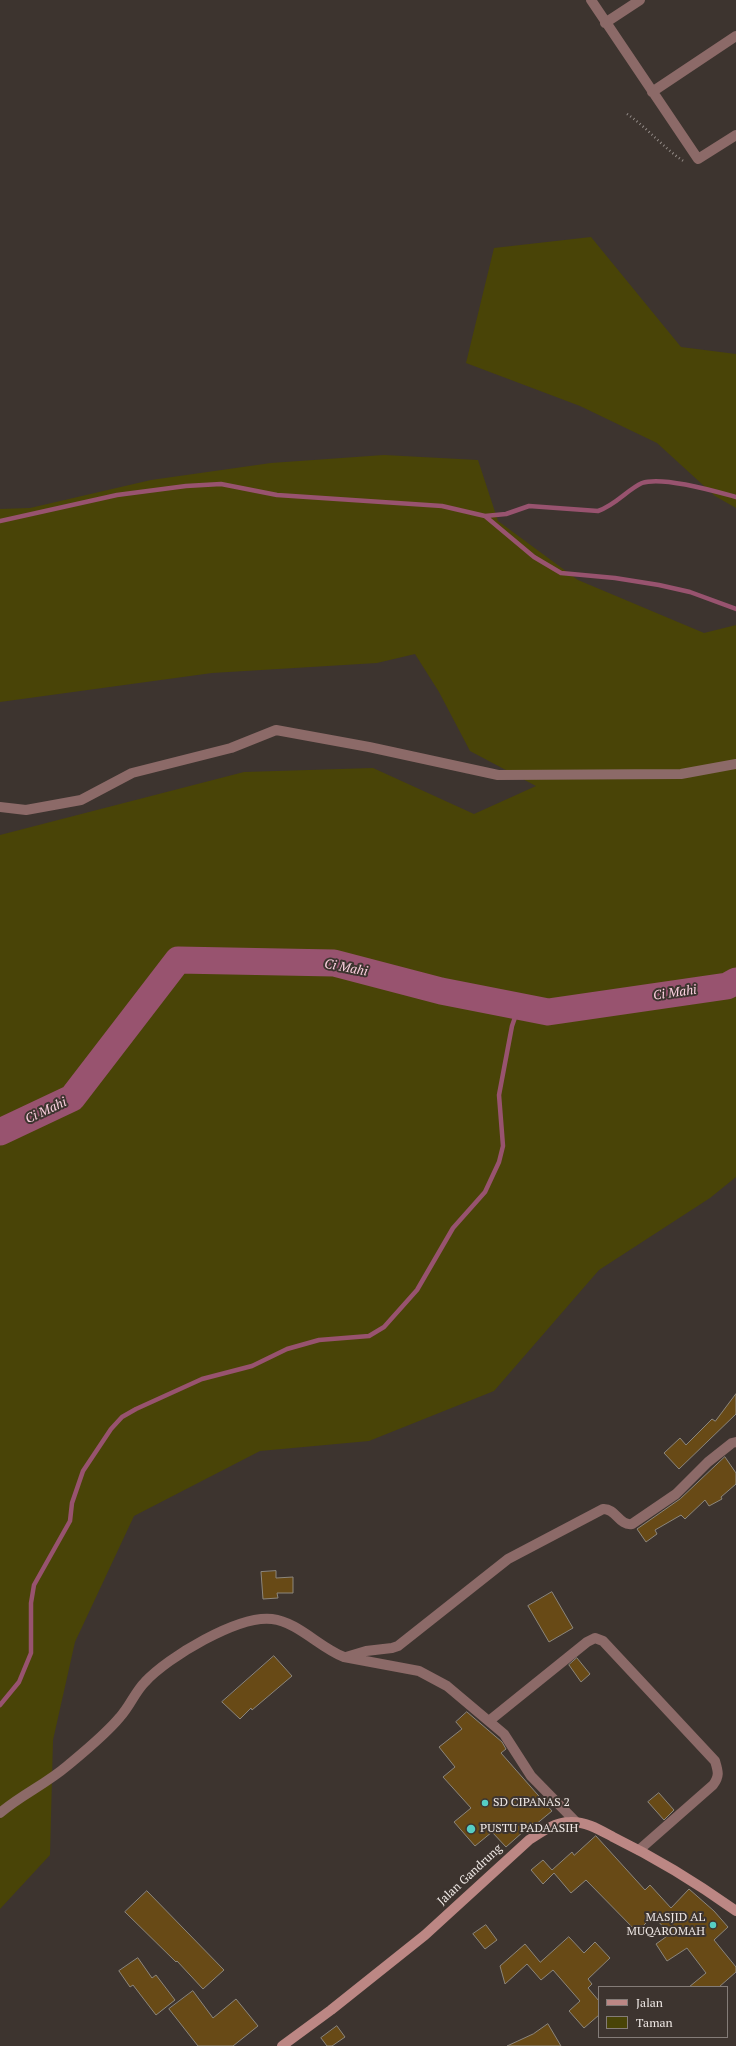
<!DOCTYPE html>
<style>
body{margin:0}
#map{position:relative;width:736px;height:2046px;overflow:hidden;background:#3d342f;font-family:"PT Serif",serif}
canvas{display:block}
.legend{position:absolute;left:598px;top:1986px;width:130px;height:52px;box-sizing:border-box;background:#3d342f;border:1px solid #847c78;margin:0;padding:5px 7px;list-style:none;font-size:12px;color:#efe8e5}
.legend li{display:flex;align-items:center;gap:8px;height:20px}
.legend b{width:20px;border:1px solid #847c78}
</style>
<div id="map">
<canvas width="736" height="2046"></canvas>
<ul class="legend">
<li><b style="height:5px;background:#bc8784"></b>Jalan</li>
<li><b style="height:11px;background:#494407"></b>Taman</li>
</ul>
</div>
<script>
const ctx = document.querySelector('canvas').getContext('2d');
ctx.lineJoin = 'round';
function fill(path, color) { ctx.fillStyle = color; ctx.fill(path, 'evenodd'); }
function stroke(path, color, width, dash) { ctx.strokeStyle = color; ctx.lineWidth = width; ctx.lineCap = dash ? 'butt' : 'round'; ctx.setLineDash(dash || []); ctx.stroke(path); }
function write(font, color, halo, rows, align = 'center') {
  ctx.font = font + ' "PT Serif",serif'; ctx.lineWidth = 4; ctx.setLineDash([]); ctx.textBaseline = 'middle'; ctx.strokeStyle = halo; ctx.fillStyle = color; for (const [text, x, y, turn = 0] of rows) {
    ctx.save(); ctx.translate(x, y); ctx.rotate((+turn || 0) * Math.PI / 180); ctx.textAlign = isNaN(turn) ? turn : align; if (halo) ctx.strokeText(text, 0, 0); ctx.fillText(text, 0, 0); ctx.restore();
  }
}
fill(new Path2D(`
 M591,237L681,347L736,354V508L715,496L657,443L580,406L466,363L494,248Z
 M384,455L478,460L498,521L578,580L704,633L736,625V1177L710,1198L599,1270L494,1391L369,1441L260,1451L134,1516L75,1642L53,1740L50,1855L0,1909V835L244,772L373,768L474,814L536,786L470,751L439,692L415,654L377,663L212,673L0,702V509L30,508L151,480L271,463Z`), '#494407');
stroke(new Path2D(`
 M485,516L506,514L529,506L598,511C616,505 628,489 642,483C662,476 714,491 736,497
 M0,521L117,495L186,486L221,484L277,495L442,506L485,516L534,557L561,573L615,578L659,585L690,592L736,609
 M0,1705L19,1682L31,1653V1603L34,1585L70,1521L72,1503L83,1471L111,1429L122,1417L136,1409L202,1379L252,1366L287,1349L319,1340L369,1336L384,1327L417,1290L453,1228L485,1192L499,1162L503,1146L499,1095L512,1026L519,1006`), '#98536f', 4.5);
stroke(new Path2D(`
 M0,1132L72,1098L178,960L334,963L441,991L548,1012L727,986L736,981`), '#98536f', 27);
const building = new Path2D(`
 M736,1394V1414L679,1469L664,1453L680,1438L686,1445L712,1419L715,1421Z
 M725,1457L736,1473V1484L721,1497L722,1499L709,1506L705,1500L685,1519L681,1515L655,1530L657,1534L646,1542L637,1529L680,1499Z
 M276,1571V1578L293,1577V1593H277L278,1598L263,1599L261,1572Z
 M552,1592L573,1628L549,1642L528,1606Z
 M274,1656L292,1676L252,1710L251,1708L240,1719L222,1702Z
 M577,1658L590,1674L581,1682L569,1665Z
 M467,1712L502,1742L506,1749L501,1753L552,1811L535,1825L533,1823L506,1847L492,1832L475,1846L454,1822L471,1808L443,1777L455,1767L439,1747L462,1729L456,1722Z
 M659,1793L674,1810L664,1820L648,1802Z
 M596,1836L645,1890L650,1885L671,1908L689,1889L714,1911L728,1927L714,1940L736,1967V1972L719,1987H689L706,1973L687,1948L667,1961L656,1944L670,1934L653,1916L637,1932L586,1880L571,1893L554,1873L543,1884L531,1870L543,1860L552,1870L572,1852L574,1855Z
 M147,1891L224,1970L203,1989L177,1961L176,1962L125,1912Z
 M486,1925L497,1940L485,1949L473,1934Z
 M569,1937L584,1953L595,1942L610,1958L588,1979L592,1984L588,1988L599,2001V2015L584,2028L569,2011L580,2001L553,1970L541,1980L527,1964L505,1984L500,1966L525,1944L540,1962Z
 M138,1958L152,1978L156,1975L175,2000L156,2015L133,1985L130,1987L119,1971Z
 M193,1991L213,2018L236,1999L258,2026L233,2046H198L169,2009Z
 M548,2024L561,2046H507L533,2034Z
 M337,2026L345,2037L332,2046H327L321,2038Z`);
fill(building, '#684a16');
stroke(building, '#8c867c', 1);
stroke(new Path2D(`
 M627,114C648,128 664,149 685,162`), '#948c88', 2.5, [1, 3]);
stroke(new Path2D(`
 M591,0L698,159L736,135
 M605,23L640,0
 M652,92L736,36
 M0,807L26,810L81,800L132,773L231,748L276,730L369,747L498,775L681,774L736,764
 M346,1657L366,1651L392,1648L398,1646L508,1559L603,1509C616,1508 619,1526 632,1524L676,1494L708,1462L732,1443L736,1442
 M489,1721L587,1642L595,1638L603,1641L715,1761C718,1771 720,1776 713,1785L639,1850
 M0,1813C21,1795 46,1784 67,1766C85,1751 105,1735 120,1717C130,1706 135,1692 145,1682C168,1657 238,1615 272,1619C298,1622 320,1648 344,1657L419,1671L447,1686L504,1734L531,1776L576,1822`), '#8c6a68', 10);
stroke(new Path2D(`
 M282,2046L331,2010L425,1935L529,1840C541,1832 555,1822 570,1822C585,1821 600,1830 613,1837C656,1858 697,1883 736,1911`), '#bc8784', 10);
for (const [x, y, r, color] of [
 [485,1803,4,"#56cec4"],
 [471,1829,5,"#56cec4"],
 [713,1925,4,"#56cec4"]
]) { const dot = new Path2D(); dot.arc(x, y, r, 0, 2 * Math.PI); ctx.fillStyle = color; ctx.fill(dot); stroke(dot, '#3d342f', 1.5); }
write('12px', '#efe8e5', '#3d342f', [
 ["SD CIPANAS 2",493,1803],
 ["PUSTU PADAASIH",480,1829],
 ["MASJID AL",705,1918,"right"],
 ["MUQAROMAH",705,1932,"right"]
], 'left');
write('12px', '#efe8e5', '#3d342f', [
 ["Jalan Gandrung",470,1875,-43]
]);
write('italic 13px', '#fcd1e0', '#3d342f', [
 ["Ci Mahi",346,968,11],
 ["Ci Mahi",675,993,-8],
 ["Ci Mahi",46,1111,-25]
]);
</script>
